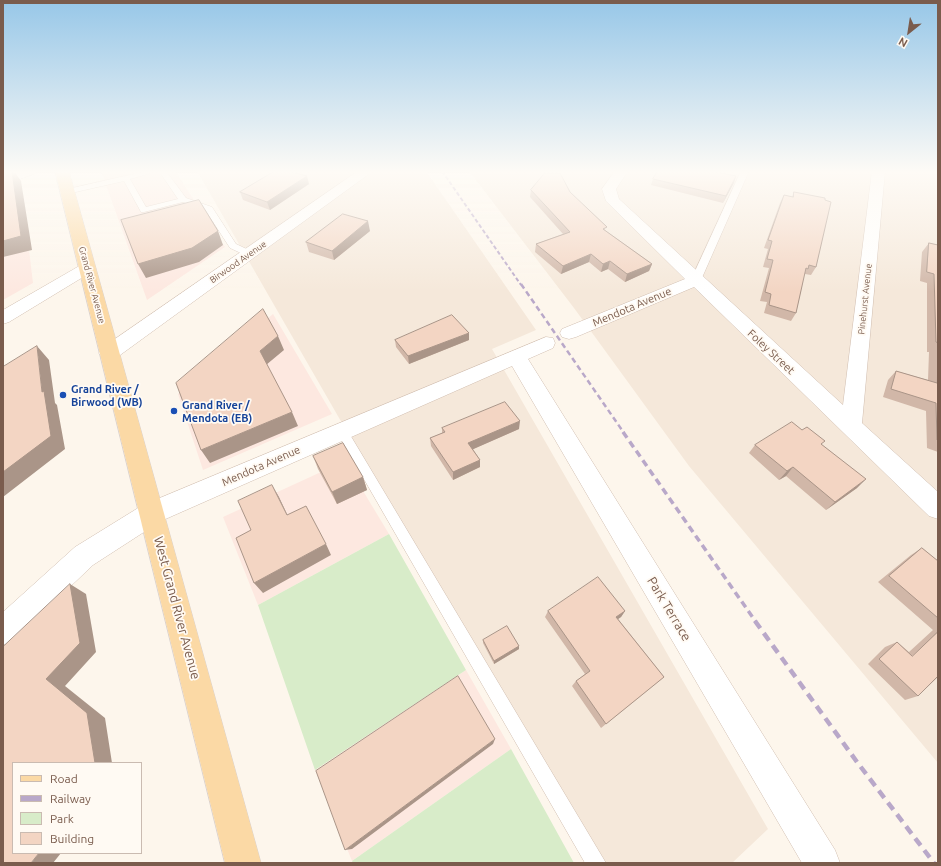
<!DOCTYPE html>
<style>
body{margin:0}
#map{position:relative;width:941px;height:866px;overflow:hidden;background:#fdf6ec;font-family:Ubuntu,sans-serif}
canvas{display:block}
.frame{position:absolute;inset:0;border:4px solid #7a5c4d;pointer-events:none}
.legend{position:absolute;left:12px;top:762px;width:130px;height:92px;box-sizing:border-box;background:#fffaf3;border:1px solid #cabbb1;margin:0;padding:5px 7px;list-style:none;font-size:12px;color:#7a5c4d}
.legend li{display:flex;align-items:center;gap:8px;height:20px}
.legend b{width:20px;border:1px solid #cabbb1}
.north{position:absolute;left:889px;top:12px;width:40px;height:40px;-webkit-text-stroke:3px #fffaf3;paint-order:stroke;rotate:210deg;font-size:11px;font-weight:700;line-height:16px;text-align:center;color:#7a5c4d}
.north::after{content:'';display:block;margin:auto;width:14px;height:18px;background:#7a5c4d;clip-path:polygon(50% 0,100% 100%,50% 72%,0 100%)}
</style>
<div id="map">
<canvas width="941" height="866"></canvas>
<div class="frame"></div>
<ul class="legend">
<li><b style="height:5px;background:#fbd9a5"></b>Road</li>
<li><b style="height:5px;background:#b9a8c9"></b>Railway</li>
<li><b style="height:11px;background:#d8ecc9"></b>Park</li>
<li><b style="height:11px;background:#f3d5c3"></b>Building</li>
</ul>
<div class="north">N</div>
</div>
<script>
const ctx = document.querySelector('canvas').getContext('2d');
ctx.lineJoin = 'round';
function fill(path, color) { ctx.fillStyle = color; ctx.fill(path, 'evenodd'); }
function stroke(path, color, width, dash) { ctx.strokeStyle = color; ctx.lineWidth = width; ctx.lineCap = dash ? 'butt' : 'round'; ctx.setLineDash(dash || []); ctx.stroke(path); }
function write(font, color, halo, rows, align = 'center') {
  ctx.font = font + ' Ubuntu,sans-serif'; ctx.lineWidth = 3.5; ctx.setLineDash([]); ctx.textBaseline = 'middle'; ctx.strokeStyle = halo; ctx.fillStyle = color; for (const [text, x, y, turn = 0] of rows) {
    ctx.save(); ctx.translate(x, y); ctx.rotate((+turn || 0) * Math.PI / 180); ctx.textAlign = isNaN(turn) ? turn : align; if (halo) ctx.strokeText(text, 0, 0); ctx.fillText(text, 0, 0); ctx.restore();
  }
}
fill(new Path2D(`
 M197,171H426L536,330L492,349L768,829L732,863H595Z
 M469,171H938V763L689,466L574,308Z`), '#f5e8da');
fill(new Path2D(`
 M101,171H175L225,247L147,300Z
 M21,181L33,283L3,300V189Z
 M273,314L332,414L203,470L178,394Z
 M345,461L389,534L258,605L223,517Z
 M466,670L511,749L352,861L315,770Z`), '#fde8e0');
fill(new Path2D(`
 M389,534L466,670L315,770L258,605Z
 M511,749L574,863H353L352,861Z`), '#d8ecc9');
const service = new Path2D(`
 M147,171H158L130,179L146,207L178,199L159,171H166L186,198L212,207L236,244L253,252L254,254L253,256H247L230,248L206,211L183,202L144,212H141L124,181L67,194L63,192L64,190Z
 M741,171H749L701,280L699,282H693L691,280Z
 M342,426L346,428L606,863H585L338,434L336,431L338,428Z`);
const minor = new Path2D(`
 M18,171H36L34,174L3,185V176Z
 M358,171H373L116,358L109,360L102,358L99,353L102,348Z
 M615,171H628L616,189L619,199L843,405L872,171H885L862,423L938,492V519L929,516L694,287L576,337L569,339L562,337L560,333L562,329L685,279L606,201L602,189Z
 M87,263L93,265L95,268L93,271L9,322L3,324V310L81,265Z
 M546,337L553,338L555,343L553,348L528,359L835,850L840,863H802L512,366L161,521L93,565L13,641L3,645V612L75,547L143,505Z`);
const primary = new Path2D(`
 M55,171H69L261,863H225Z`);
stroke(service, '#d1beb0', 1);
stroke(minor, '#d1beb0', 1);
stroke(primary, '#dad1cd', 1);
fill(service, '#fff');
fill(minor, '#fff');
fill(primary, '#fbd9a5');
stroke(new Path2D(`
 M442,171L521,285`), '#b9a8c9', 2, [4, 2.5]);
stroke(new Path2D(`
 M521,284L624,433`), '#b9a8c9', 2.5, [5.5, 3.5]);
stroke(new Path2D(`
 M623,432L756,622`), '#b9a8c9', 3.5, [7, 4.5]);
stroke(new Path2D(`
 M755,621L857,762L934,863`), '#b9a8c9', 4.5, [9, 6]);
fill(new Path2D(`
 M736,176L723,203L651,185L653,179Z
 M309,184L270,210L243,200L240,192Z
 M531,190L570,192L606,231L652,264L649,271L625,282L608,269L601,272L589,262L561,274L535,252L536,244L563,234L530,197Z
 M794,192L816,267L811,275L805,274L804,276L796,313L791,321L764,313L767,302L760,301L769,268L763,267L768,249L764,248L780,203L784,195L792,197Z
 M370,231L334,260L309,252L306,242Z
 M929,243L938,245V452L927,448L926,411L883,397L888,380L896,371L928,380L929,352H927V283L920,281L922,252Z
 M395,340H469L409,364L396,347Z
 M442,428L519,429L473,449L480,460V467L453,480L431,446L430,438L442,433Z
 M802,430L822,445L857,488L826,510L786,476L779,480L749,453L755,445Z
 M313,456L363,477L367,490L337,504L318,469Z
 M922,548L938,561V677L918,696L905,700L868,664L885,647L897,642L909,652L933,630L878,582L911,555Z
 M548,611H625L621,617L618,619L664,677L601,728L572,686L576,681L585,674L545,617Z
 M483,640L519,646V649L494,664L483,643Z`), '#d1b7a8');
fill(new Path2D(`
 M12,171H14L21,181L32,250L3,257V241Z
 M307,176L309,184L270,210L267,202Z
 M736,176L734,183L723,203L726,196Z
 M368,221L370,231L334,260L332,251Z
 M218,231L223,245L199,262L146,278L138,264Z
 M591,254L589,262L561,274L563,266Z
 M610,261L608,269L601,272L603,264Z
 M652,264L649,271L625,282L627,274Z
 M469,333V340L409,364L408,356Z
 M278,336L284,350L266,365L260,351Z
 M37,346L49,360L55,403L57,405L65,449L3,497V472L42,392Z
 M292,412L298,426L210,463L201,450Z
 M520,421L519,429L469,451L468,443Z
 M480,460V467L453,480V472Z
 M793,467L786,476L779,480L787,471Z
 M363,477L367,490L337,504L332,492Z
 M866,479L857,488L826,510L835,502Z
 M272,485L279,497L293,527Z
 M326,544L331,555L263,593L254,583Z
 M70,584L86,594L96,652L65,686L105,718L112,763H95L46,679Z
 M625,611L621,617L612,623L616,617Z
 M519,646V649L494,664V661Z
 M495,739L493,744L352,849L345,850Z
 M39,853H61L53,863H31Z`), '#aa9588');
const building = new Path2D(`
 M3,171H12L21,236L3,241Z
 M275,171H288L307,176L267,202L240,192Z
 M658,171H712L736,176L726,196L653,179Z
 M545,173H560L570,192L607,227L603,229L652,264L627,274L610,261L603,264L591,254L563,266L536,244L570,232L531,190Z
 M794,192L825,198V200L831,202L816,267L809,265L808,269L806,268L796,313L769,305L771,294L765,292L773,260L767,259L772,241L768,240L784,195L793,197Z
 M199,200L218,231L192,248L138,264L121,220Z
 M343,214L368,221L332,251L306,242Z
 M929,243L938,245V343L936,342L934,274L927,272Z
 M263,309L278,336L260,351L292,412L201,450L176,383Z
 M452,315L469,333L408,356L395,340Z
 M938,343V440H937L936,403L891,389L896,371L937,383Z
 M37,346L42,392L44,391L51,436L3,472V367Z
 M505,402L520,421L468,443L480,460L453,472L430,438L445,432L442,428Z
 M792,422L802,430L807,427L825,441L821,444L866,479L835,502L793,467L787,471L755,445Z
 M343,443L363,477L332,492L313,456Z
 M272,485L287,515L306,506L326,544L254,583L236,538L251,530L238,501Z
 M922,548L938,561V618L889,576Z
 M598,577L625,611L616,617L664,677L606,724L576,681L590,671L548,611Z
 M70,584L80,643L46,679L87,713L95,763H13V853H39L31,863H3V647Z
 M507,626L519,646L494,661L483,640Z
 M938,632V676L918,696L879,659L897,642L912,656Z
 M458,676L495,739L345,850L316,771Z`);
fill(building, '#f3d5c3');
stroke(building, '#aa9588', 1);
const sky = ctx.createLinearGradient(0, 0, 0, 292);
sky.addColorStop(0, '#97c7e8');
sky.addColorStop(0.59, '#fefbf6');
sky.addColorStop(1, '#fefbf600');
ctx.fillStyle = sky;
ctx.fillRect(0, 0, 941, 292);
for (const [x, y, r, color] of [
 [63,395,4,"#1a4fb4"],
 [174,411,4,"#1a4fb4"]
]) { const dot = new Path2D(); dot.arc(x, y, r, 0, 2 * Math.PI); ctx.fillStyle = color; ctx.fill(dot); stroke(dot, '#fffaf3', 1.5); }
write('9px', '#7a5c4d', '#fffaf3', [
 ["Birwood Avenue",238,262,-35],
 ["Grand River Avenue",92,285,75],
 ["Pinehurst Avenue",865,299,-84]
]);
write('11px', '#7a5c4d', '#fffaf3', [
 ["Mendota Avenue",632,307,-23],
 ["Foley Street",771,352,43],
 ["Mendota Avenue",261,466,-24]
]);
write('bold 11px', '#164399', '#fffaf3', [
 ["Grand River /",71,389],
 ["Birwood (WB)",71,402],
 ["Grand River /",182,405],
 ["Mendota (EB)",182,418]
], 'left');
write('13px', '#7a5c4d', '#fffaf3', [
 ["West Grand River Avenue",177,608,75],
 ["Park Terrace",669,609,59]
]);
</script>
